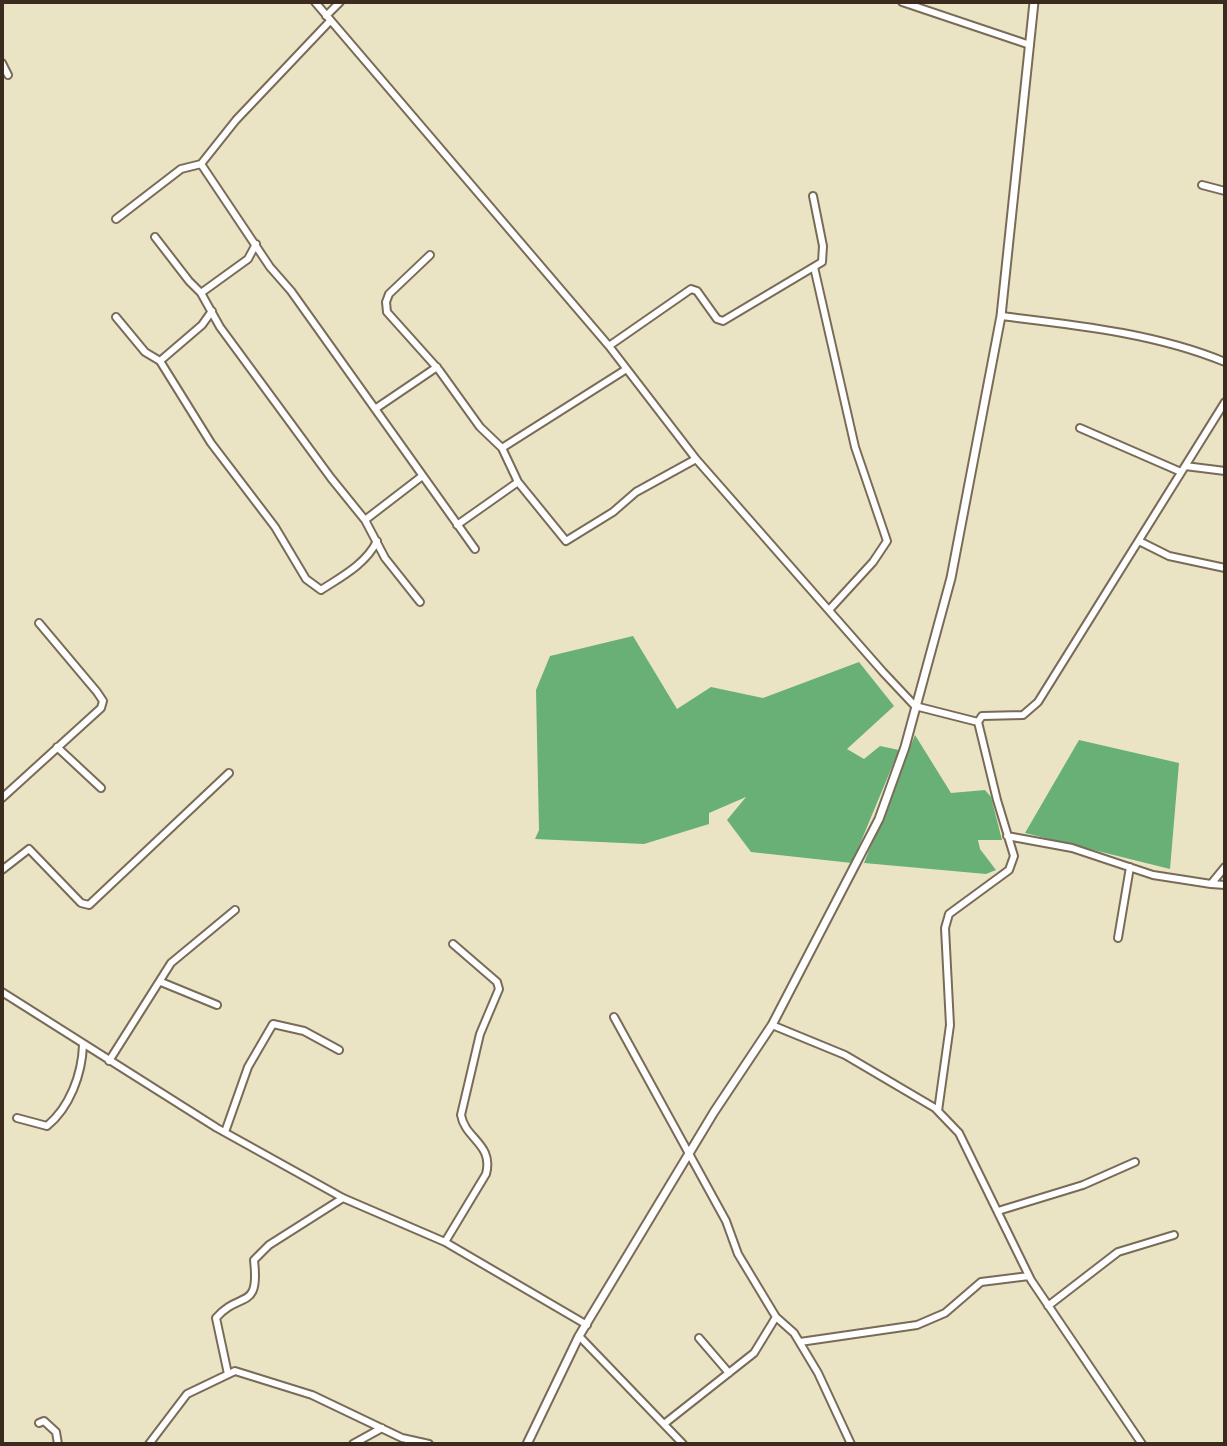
<!DOCTYPE html>
<style>
body{margin:0}
#map{position:relative;width:1227px;height:1446px;overflow:hidden;background:#ebe4c4;font-family:Dekko,sans-serif}
canvas{display:block}
.frame{position:absolute;inset:0;border:4px solid #3b2a1e;pointer-events:none}
</style>
<div id="map">
<canvas width="1227" height="1446"></canvas>
<div class="frame"></div>
</div>
<script>
const ctx = document.querySelector('canvas').getContext('2d');
ctx.lineJoin = 'round';
function fill(path, color) { ctx.fillStyle = color; ctx.fill(path, 'evenodd'); }
function stroke(path, color, width, dash) { ctx.strokeStyle = color; ctx.lineWidth = width; ctx.lineCap = dash ? 'butt' : 'round'; ctx.setLineDash(dash || []); ctx.stroke(path); }
fill(new Path2D(`
 M633,636L677,709L711,687L763,698L859,662L894,706L847,749L864,759L880,746L899,750L852,863L751,852L727,820L746,797L709,813V824L644,844L535,839L539,830L536,690L550,656Z
 M915,735L951,793L985,790L991,797L1002,840H978L980,849L996,870L986,874L864,863Z
 M1079,740L1179,763L1170,869L1025,833Z`), '#68b075');
const minor = new Path2D(`
 M315,2L609,346L696,459L883,672L915,706L978,722
 M902,2L1030,45
 M326,16L340,2
 M2,63L8,75
 M201,164L270,267L291,291L475,549
 M1202,185L1225,191
 M116,219L181,169L201,164L236,120L330,21
 M155,237L189,281L201,293L220,327L331,478L365,520L385,558L420,602
 M430,255L389,294L386,302L387,312L439,370L480,427L502,448L518,482L566,541L613,512L636,492L696,459
 M814,267L855,447L887,541L873,562L829,610
 M201,293L248,259L256,244
 M1001,316C1075,325 1155,333 1225,362
 M116,317L145,352L160,361L211,443L275,527L306,579L321,590C341,577 366,564 377,541
 M609,346L691,289L697,291L717,319L723,321L822,262L823,246L813,196
 M160,361L202,325L212,311
 M375,409L437,367
 M1080,428L1181,472
 M502,448L625,370
 M1185,466L1225,471
 M365,520L421,477
 M457,525L518,482
 M1139,541L1169,556L1225,568
 M57,747L101,788
 M2,798L101,708L103,701L97,692L39,623
 M1007,836L1072,848L1153,875L1211,884
 M1225,867L1211,884L1225,885
 M2,870L29,849L81,903L89,905L229,773
 M1118,938L1130,867
 M161,982L217,1005
 M2,992L217,1128L343,1198L445,1242L587,1325
 M614,1017L726,1221L738,1254L776,1317L794,1333L818,1373L851,1444
 M772,1025L845,1055L935,1108L959,1133L1031,1280L1142,1444
 M109,1061L171,963L235,910
 M938,1111L950,1025L945,928L949,914L1009,870L1014,856L997,800L978,722L982,716L1023,715L1038,702L1225,402
 M17,1118L47,1126C70,1107 82,1074 83,1045
 M225,1132L248,1067L273,1024L304,1031L339,1050
 M998,1211L1083,1185L1135,1162
 M445,1242L486,1174C494,1144 465,1139 461,1115L480,1034L499,989L497,982L453,944
 M1048,1306L1118,1252L1174,1235
 M579,1336L683,1444
 M699,1338L729,1373
 M800,1342L917,1325L945,1313L981,1282L1029,1276
 M228,1374L216,1318C240,1290 260,1312 254,1260L269,1245L343,1198
 M39,1423L44,1421L56,1432L58,1444
 M664,1424L754,1353L776,1317
 M149,1444L187,1394L235,1371L312,1395L402,1438L429,1444
 M353,1444L382,1428`);
const tertiary = new Path2D(`
 M527,1444L579,1336L714,1112L772,1025L879,819L905,747L951,578L1001,316L1034,2`);
stroke(minor, '#796b58', 10);
stroke(tertiary, '#796b58', 11);
stroke(minor, '#fff', 6);
stroke(tertiary, '#fff', 7);
</script>
